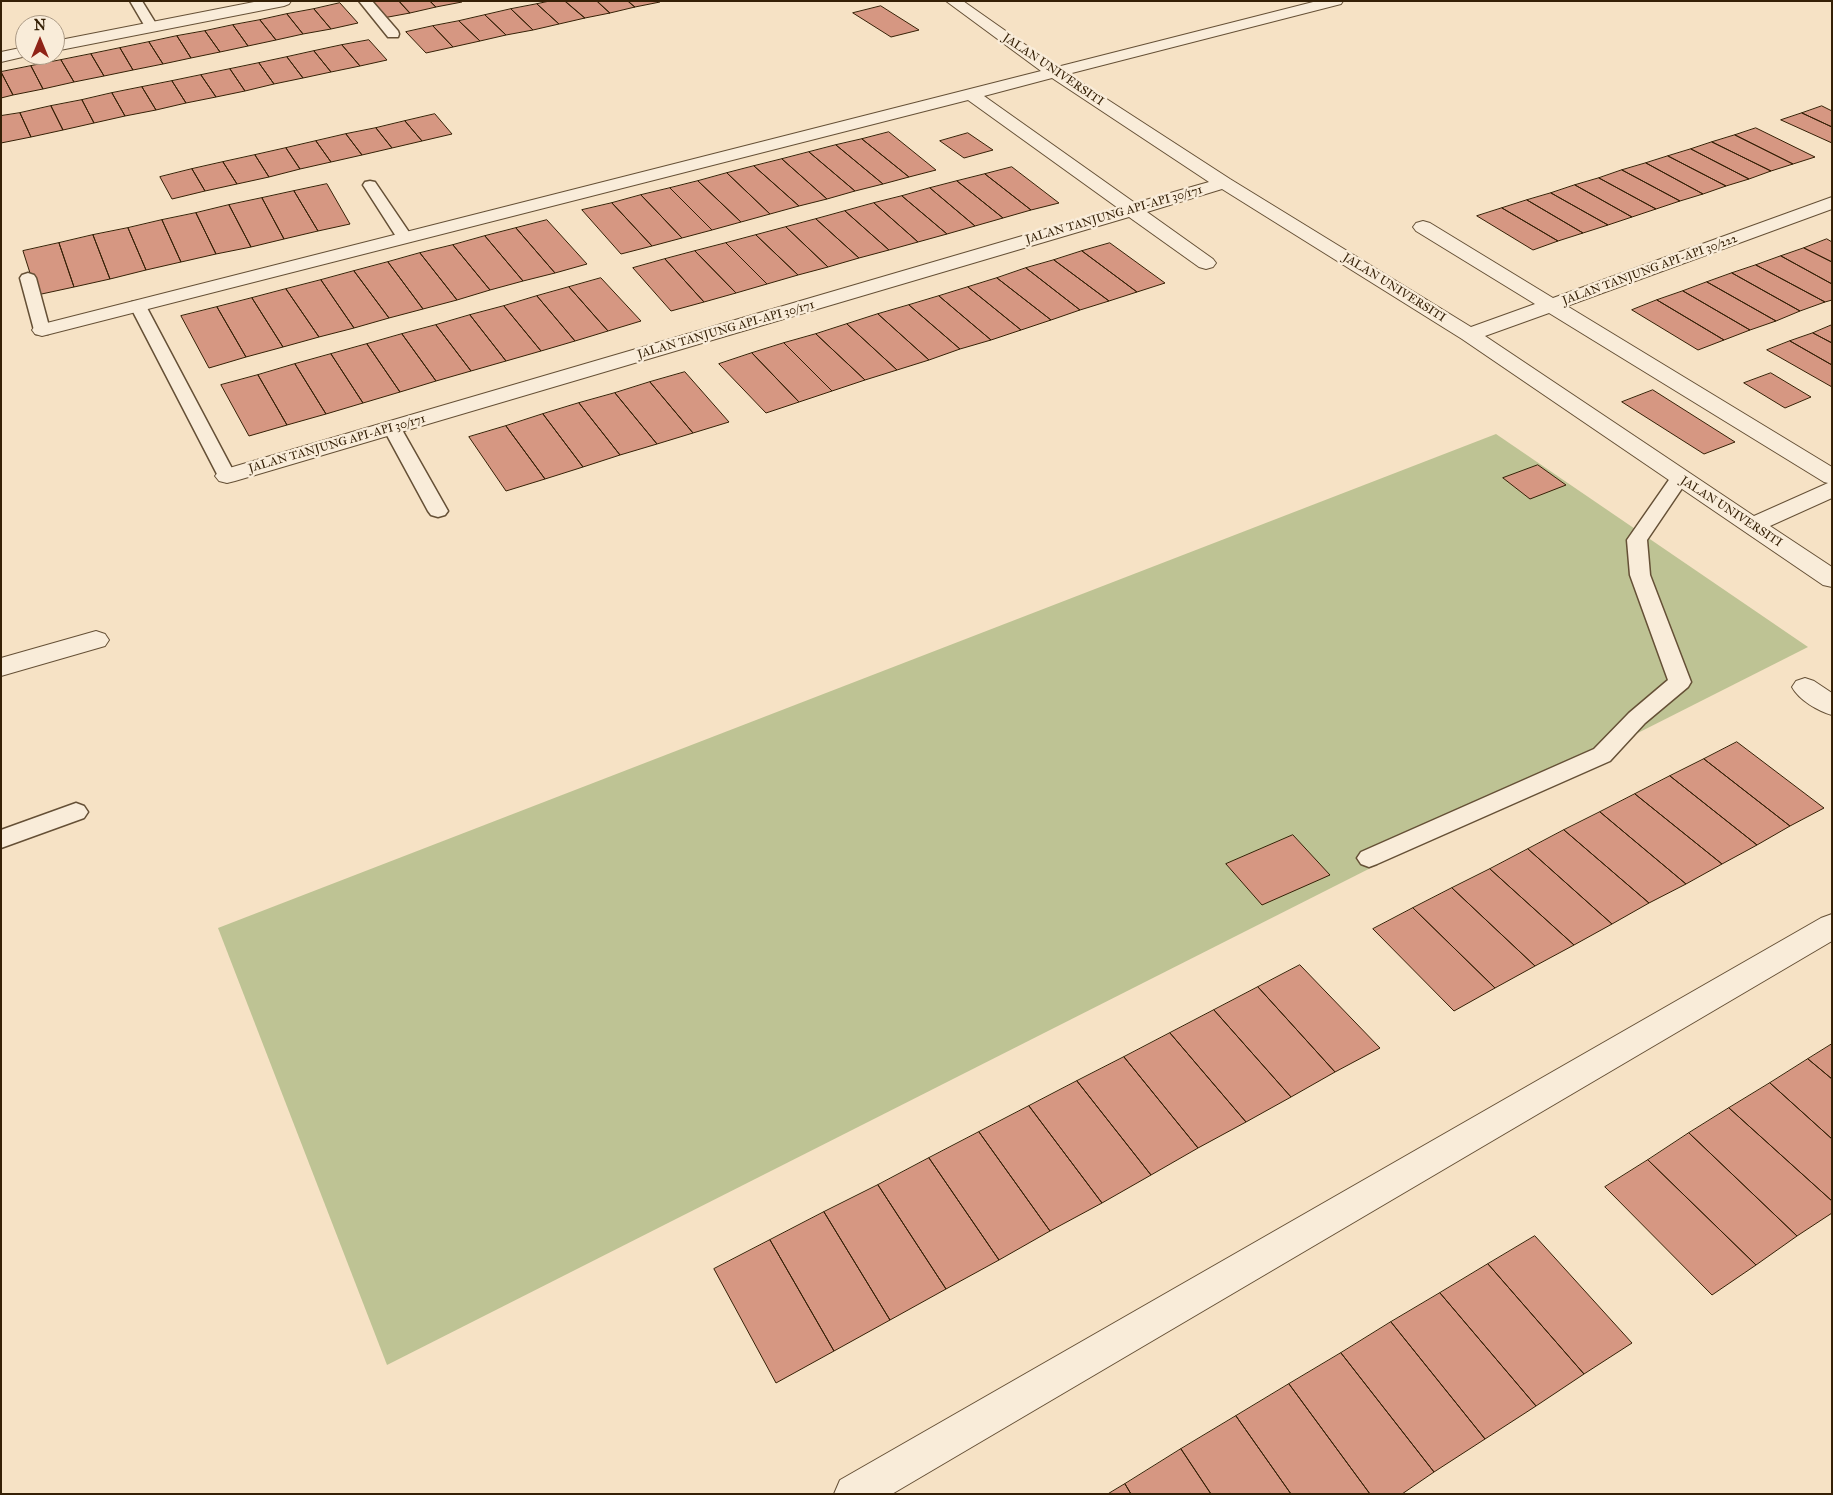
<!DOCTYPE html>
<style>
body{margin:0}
#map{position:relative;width:1833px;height:1495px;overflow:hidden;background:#f6e2c5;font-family:"IM FELL Great Primer",serif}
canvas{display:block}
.frame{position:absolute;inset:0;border:2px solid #352006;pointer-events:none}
.north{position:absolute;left:15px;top:15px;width:50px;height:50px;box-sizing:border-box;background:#f9ecd9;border:1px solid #ab9a85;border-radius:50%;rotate:0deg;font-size:14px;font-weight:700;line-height:20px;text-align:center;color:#352006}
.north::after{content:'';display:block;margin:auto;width:18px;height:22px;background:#8f2418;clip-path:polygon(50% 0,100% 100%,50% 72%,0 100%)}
</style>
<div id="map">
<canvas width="1833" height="1495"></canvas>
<div class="frame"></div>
<div class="north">N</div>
</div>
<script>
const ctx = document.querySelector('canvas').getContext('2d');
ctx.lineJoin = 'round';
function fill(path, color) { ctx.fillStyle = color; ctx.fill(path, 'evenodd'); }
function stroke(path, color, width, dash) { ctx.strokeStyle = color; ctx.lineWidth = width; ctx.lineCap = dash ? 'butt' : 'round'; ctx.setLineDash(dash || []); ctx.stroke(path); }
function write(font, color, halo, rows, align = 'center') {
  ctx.font = font + ' "IM FELL Great Primer",serif'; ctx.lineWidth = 5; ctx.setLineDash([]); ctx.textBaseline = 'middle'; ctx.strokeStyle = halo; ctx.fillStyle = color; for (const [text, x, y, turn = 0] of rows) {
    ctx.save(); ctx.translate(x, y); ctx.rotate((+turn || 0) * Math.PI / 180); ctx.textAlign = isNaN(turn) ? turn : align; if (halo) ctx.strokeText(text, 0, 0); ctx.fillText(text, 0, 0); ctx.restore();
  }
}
fill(new Path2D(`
 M1496,434L1808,647L387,1365L218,928Z`), '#bec394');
const building = new Path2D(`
 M368,1H399L410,13L383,18Z
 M399,1H430L436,7L410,13Z
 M430,1H462V2L436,7Z
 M550,1H565L585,18L559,24L537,4Z
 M565,1H597L610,13L585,18Z
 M597,1H628L635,7L610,13Z
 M628,1H660V2L635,7Z
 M340,3L358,23L331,29L314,9Z
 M537,4L559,24L533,30L511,9Z
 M881,6L919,30L891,37L853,13Z
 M314,9L331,29L303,34L287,14Z
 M511,9L533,30L506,35L485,15Z
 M287,14L303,34L276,40L260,20Z
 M485,15L506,35L480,41L459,21Z
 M260,20L276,40L248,46L233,25Z
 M459,21L480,41L453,47L433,26Z
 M233,25L248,46L220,52L205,31Z
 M433,26L453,47L426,53L406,32Z
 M205,31L220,52L191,58L177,36Z
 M177,36L191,58L163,64L149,42Z
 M369,40L387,60L360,66L342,45Z
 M149,42L163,64L133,70L120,48Z
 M342,45L360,66L331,72L314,51Z
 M120,48L133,70L104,76L91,54Z
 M314,51L331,72L303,78L287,57Z
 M91,54L104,76L74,82L61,60Z
 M287,57L303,78L274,84L259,63Z
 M61,60L74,82L43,89L31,66Z
 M259,63L274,84L245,91L230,69Z
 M31,66L43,89L13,95L1,72Z
 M230,69L245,91L216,97L201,75Z
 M1,72L13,95L1,98Z
 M201,75L216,97L186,103L172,81Z
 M172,81L186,103L156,110L142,87Z
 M142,87L156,110L125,116L112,93Z
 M112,93L125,116L94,123L82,100Z
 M82,100L94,123L63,130L51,106Z
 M51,106L63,130L31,137L20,113Z
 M1822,106L1832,111V127L1802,113Z
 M20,113L31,137L1,143V116Z
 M1802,113L1832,127V143L1781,120Z
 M435,114L452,134L422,141L405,121Z
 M405,121L422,141L392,148L376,128Z
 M376,128L392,148L362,155L346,134Z
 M1756,128L1815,157L1793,164L1735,135Z
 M889,132L936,170L909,177L862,139Z
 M968,133L993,150L964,158L940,141Z
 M346,134L362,155L331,162L316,141Z
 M1735,135L1793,164L1771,171L1712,142Z
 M862,139L909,177L883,184L836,145Z
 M316,141L331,162L300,169L286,148Z
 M1712,142L1771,171L1749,179L1691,149Z
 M836,145L883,184L855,191L809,152Z
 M286,148L300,169L269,177L255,155Z
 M1691,149L1749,179L1726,186L1668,156Z
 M809,152L855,191L827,199L782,159Z
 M255,155L269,177L237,184L223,162Z
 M1668,156L1726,186L1703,194L1646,163Z
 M782,159L827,199L799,206L754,166Z
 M223,162L237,184L205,191L192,169Z
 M1646,163L1703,194L1680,201L1622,170Z
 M754,166L799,206L770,214L727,173Z
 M1012,167L1059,203L1031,210L985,174Z
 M192,169L205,191L172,199L160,177Z
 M1622,170L1680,201L1656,209L1599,178Z
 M727,173L770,214L741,222L698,181Z
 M985,174L1031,210L1003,218L957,181Z
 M1599,178L1656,209L1632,217L1575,185Z
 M698,181L741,222L712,230L670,188Z
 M957,181L1003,218L975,226L930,188Z
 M327,184L350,224L318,231L294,191Z
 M1575,185L1632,217L1608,225L1551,193Z
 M670,188L712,230L682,238L641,195Z
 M930,188L975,226L947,234L902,196Z
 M294,191L318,231L284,239L262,198Z
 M1551,193L1608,225L1583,233L1527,200Z
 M641,195L682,238L652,246L612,203Z
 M902,196L947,234L918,242L874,203Z
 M262,198L284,239L251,247L229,205Z
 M1527,200L1583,233L1558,241L1502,208Z
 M612,203L652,246L621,254L582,210Z
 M874,203L918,242L889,250L845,211Z
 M229,205L251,247L216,254L196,213Z
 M1502,208L1558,241L1533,250L1477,216Z
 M845,211L889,250L859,258L816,219Z
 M196,213L216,254L181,262L162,220Z
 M816,219L859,258L828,267L786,227Z
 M162,220L181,262L146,270L128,228Z
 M547,220L587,264L555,273L516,228Z
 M786,227L828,267L798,275L756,235Z
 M128,228L146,270L110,279L93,235Z
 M516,228L555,273L523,281L485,236Z
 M93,235L110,279L74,287L59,243Z
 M756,235L798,275L767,284L726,243Z
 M485,236L523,281L490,290L453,245Z
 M1827,239L1832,242V262L1804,248Z
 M59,243L74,287L37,295L23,251Z
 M726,243L767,284L736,293L695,251Z
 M1110,243L1165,283L1137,292L1082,251Z
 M453,245L490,290L457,300L420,253Z
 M1804,248L1832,262V284L1781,256Z
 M695,251L736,293L704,302L665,259Z
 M1082,251L1137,292L1109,301L1054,260Z
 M420,253L457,300L423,309L388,262Z
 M1781,256L1832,284V300L1825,302L1756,265Z
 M665,259L704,302L671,311L633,268Z
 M1054,260L1109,301L1080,310L1026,268Z
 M388,262L423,309L389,318L354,271Z
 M1756,265L1825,302L1800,311L1732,273Z
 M1026,268L1080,310L1051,320L997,278Z
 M354,271L389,318L354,328L321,280Z
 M1732,273L1800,311L1776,321L1707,282Z
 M601,278L641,321L608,331L569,287Z
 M997,278L1051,320L1021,330L968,287Z
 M321,280L354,328L319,337L286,289Z
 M1707,282L1776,321L1750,330L1683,291Z
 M569,287L608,331L575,341L537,296Z
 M968,287L1021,330L991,340L939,296Z
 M286,289L319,337L283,347L252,298Z
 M1683,291L1750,330L1724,340L1657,300Z
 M537,296L575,341L541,351L504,306Z
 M939,296L991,340L960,349L909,305Z
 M252,298L283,347L246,357L217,307Z
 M1657,300L1724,340L1698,350L1632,310Z
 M909,305L960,349L929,360L878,314Z
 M504,306L541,351L506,361L470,315Z
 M217,307L246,357L209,368L181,316Z
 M878,314L929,360L897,370L847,324Z
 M470,315L506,361L471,371L436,325Z
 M847,324L897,370L865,380L816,334Z
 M436,325L471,371L436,381L402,334Z
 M1832,325V343L1813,333Z
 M1813,333L1832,343V365L1790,341Z
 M402,334L436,381L400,392L367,344Z
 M816,334L865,380L832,391L784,343Z
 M1790,341L1832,365V387L1767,350Z
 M784,343L832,391L799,402L752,353Z
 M367,344L400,392L363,403L331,354Z
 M752,353L799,402L766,413L719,364Z
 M331,354L363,403L326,414L295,364Z
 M295,364L326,414L287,425L258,375Z
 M685,372L729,422L693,433L650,382Z
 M1771,373L1811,397L1785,408L1744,383Z
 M258,375L287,425L249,436L221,385Z
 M650,382L693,433L657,444L615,393Z
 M1653,390L1735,442L1704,454L1622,402Z
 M615,393L657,444L620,455L579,403Z
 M579,403L620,455L583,467L543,414Z
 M543,414L583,467L545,479L506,426Z
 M506,426L545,479L506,491L469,437Z
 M1538,465L1566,485L1530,499L1503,478Z
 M1737,742L1824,808L1790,826L1704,759Z
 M1704,759L1790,826L1757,845L1670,776Z
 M1670,776L1757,845L1722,864L1635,794Z
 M1635,794L1722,864L1686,884L1600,812Z
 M1600,812L1686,884L1649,903L1564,830Z
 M1564,830L1649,903L1612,924L1528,849Z
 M1293,835L1330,875L1262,905L1226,864Z
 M1528,849L1612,924L1574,945L1490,869Z
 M1490,869L1574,945L1535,966L1452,888Z
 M1452,888L1535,966L1495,988L1413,908Z
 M1413,908L1495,988L1454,1011L1373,929Z
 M1300,965L1380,1048L1335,1072L1258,987Z
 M1258,987L1335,1072L1291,1097L1214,1010Z
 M1214,1010L1291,1097L1246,1122L1170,1033Z
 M1170,1033L1246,1122L1198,1148L1124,1057Z
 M1832,1044V1079L1808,1059Z
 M1124,1057L1198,1148L1151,1175L1077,1081Z
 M1808,1059L1832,1079V1139L1770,1083Z
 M1077,1081L1151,1175L1102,1203L1029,1106Z
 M1770,1083L1832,1139V1201L1729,1108Z
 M1029,1106L1102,1203L1050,1231L979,1132Z
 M1729,1108L1832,1201V1213L1797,1236L1689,1133Z
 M979,1132L1050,1231L999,1260L929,1158Z
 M1689,1133L1797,1236L1756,1265L1648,1160Z
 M929,1158L999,1260L946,1289L878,1185Z
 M1648,1160L1756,1265L1712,1295L1605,1187Z
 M878,1185L946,1289L890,1320L824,1212Z
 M824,1212L890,1320L834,1351L770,1240Z
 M1535,1236L1632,1343L1584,1374L1488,1264Z
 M770,1240L834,1351L776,1383L714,1269Z
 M1488,1264L1584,1374L1536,1406L1440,1293Z
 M1440,1293L1536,1406L1485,1439L1391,1322Z
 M1391,1322L1485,1439L1434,1472L1341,1353Z
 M1341,1353L1434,1472L1402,1494H1370L1289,1384Z
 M1289,1384L1370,1494H1291L1236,1416Z
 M1236,1416L1291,1494H1211L1181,1449Z
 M1181,1449L1211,1494H1131L1125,1484Z
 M1125,1484L1131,1494H1108Z`);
fill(building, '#d69782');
stroke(building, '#352006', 1);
const lane = new Path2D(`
 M130,1H142L158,27L157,30H147Z
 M359,1H372L398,31L399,34L398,37H388Z
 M370,181L375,182L413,238L411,241H399L397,238L363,185L365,182Z
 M28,273L34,275L36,278L50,330L48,334H36L34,330L20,278L22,275Z
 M138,301L144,302L146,306L236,476L234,480L227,482L220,480L218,476L130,306L132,302Z
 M392,423L398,424L401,428L448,511L445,515L438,517L431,515L428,511L383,428L386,424Z
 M1680,472L1687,474L1689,478L1647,540L1650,575L1691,682L1688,687L1645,723L1610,761L1377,864L1369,867L1361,864L1357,858L1361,852L1594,749L1629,713L1668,680L1630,575L1627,540L1673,474Z
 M76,803L84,806L88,812L84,818L1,848V830Z`);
const street = new Path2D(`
 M259,1H291L289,4L284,6L55,51V41Z
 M946,1H963L1057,67L1317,1H1343L1341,4L1068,74L1230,179L1471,327L1535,304L1416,231L1413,227L1416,223L1423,221L1430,223L1553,298L1832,197V209L1567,306L1832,467V498L1770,526L1832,567V587L1823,585L1462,339L1222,189L1147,212L1213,259L1216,263L1213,267L1206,269L1199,267L1129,217L235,481L227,483L219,481L215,476L219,471L1118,208L968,100L42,336L35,334L32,330L35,326L1041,71ZM1052,78L1209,182L1135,203L984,96ZM1549,313L1824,482L1828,483L1754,516L1485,336Z
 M25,47V55H31L1,62V52Z
 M96,631L105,634L109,640L105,646L1,676V658Z
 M1805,678L1814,681L1832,693V715C1818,711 1799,700 1792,687L1796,681Z
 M1832,914V941L892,1494H834L840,1480L1821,918Z`);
stroke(lane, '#655036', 3);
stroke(street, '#655036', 2);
fill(lane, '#f9ecd9');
fill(street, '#f9ecd9');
write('12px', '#352006', '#f9ecd9', [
 ["JALAN UNIVERSITI",1053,70,34],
 ["JALAN TANJUNG API-API 30/171",1114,215,-16],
 ["JALAN TANJUNG API-API 30/222",1650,270,-20],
 ["JALAN UNIVERSITI",1394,288,32],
 ["JALAN TANJUNG API-API 30/171",726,330,-16],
 ["JALAN TANJUNG API-API 30/171",337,444,-16],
 ["JALAN UNIVERSITI",1731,512,33]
]);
</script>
